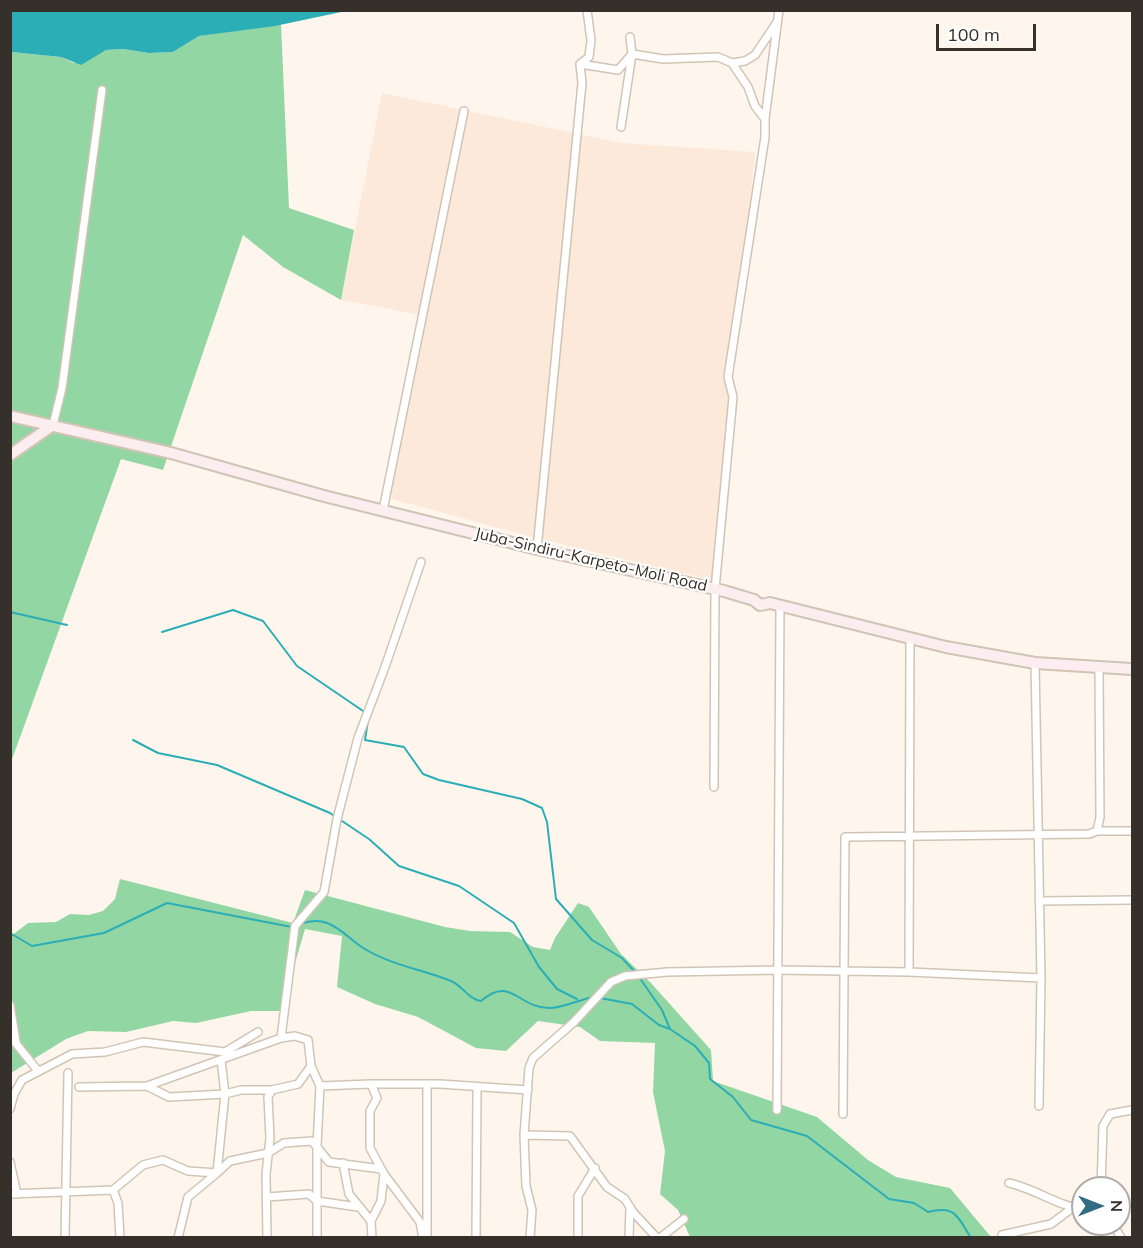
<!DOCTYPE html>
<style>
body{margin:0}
#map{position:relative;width:1143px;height:1248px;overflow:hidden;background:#fef6ec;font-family:Mulish,sans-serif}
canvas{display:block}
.frame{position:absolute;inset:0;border:12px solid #35302a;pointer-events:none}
.north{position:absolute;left:1071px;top:1176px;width:60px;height:60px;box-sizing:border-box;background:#fff;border:2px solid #aeacaa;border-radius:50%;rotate:90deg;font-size:16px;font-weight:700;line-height:24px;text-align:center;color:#35302a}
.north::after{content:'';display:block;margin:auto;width:21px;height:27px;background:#306c83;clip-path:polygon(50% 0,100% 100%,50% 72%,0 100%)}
.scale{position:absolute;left:936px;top:24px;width:100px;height:27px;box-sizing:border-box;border:3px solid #35302a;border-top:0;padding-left:8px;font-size:18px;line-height:21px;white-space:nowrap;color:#35302a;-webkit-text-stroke:4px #fff;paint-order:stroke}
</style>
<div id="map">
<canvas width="1143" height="1248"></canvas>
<div class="frame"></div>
<div class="north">N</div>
<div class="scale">100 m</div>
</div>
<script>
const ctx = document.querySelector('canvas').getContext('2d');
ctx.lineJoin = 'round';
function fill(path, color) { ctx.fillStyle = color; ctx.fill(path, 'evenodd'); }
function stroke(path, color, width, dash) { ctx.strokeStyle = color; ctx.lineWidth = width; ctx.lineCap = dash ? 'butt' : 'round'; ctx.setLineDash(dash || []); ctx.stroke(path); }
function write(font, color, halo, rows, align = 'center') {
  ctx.font = font + ' Mulish,sans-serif'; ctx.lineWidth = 4.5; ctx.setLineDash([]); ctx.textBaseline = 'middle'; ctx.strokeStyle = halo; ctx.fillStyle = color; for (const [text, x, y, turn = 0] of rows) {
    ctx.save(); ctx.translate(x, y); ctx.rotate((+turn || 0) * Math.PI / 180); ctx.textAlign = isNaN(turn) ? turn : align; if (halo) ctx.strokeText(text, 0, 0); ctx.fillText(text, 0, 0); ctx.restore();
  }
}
fill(new Path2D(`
 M382,93L622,143L755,152L711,580L528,536L389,498L422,315L341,300Z`), '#fde9da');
fill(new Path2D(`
 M281,24L289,208L354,230L341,300L283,267L243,235L163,470L121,459L11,762V52L61,57L74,63L106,50L123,49L149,53L173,52L199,36Z
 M120,879L293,923L305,890L445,927L470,931L510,932L533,947L550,950L555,938L578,903L589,907L621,954L651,983L711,1050L713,1081L817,1117L868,1160L896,1177L950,1188L991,1237H690L678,1210L660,1194L665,1151L653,1092L655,1043L600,1041L580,1027L538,1021L506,1051L476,1048L418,1017L375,1004L337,987L342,936L305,929L281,1011H251L196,1023L173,1021L126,1032L88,1031L66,1039L11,1073V936L28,923L56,922L70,914L89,915L103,911L115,899Z`), '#92d6a4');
fill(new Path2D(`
 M10,11L11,10L346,11L275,26L199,36L173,52L149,53L123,49L106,50L81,65L61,57L11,52Z`), '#2baeb6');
stroke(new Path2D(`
 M10,612L67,625
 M162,632L233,610L263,621L297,666L366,713
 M368,720L365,740L404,747L423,774L439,780L522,799L542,808L547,822L556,899L592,940L622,958L635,972
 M133,740L158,753L217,765L330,813L369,839L399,866L459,886L514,923L539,967L557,989L577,999
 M300,924C309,921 319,920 327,923C343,929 351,941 365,949C391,965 424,970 451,981C463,986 468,999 481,1001C511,975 518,1008 549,1008C564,1008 579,999 595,997
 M10,933L32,946L104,933L167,903L292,927
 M639,977L662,1010L670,1029L695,1046L709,1063L710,1079L733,1097L751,1120L807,1136L889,1199L914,1203L928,1212C956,1205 957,1216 971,1238
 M600,998L632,1004L659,1025L670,1029`), '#2baeb6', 2);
const street = new Path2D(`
 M732,63L748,87L755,106L765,119
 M580,64L618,70L632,54L663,59L718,57L732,63L745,61L755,55L777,22
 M621,127L632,54L630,37
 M53,425L62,388L102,90
 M383,510L464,111
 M537,549L582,83L580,64L589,57L591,40L587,10
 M1035,663L1041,978L1039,1106
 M714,787L715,589L733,397L728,377L765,137V119L779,10
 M1097,831H1132
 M1039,901L1132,900
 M909,972L910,637
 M10,1005L16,1042
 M10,1036L38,1071
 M281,1038L295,926L324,892L337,819L358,738L385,667L421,562
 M371,1084H440L528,1090
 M147,1086L169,1097L225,1094L241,1090H272
 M79,1087L147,1086L281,1038L295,1036L308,1040L311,1066L320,1086L371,1084L377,1098L370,1111V1148L384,1174L381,1201L371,1221L372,1238
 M10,1109L14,1094L22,1080L72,1054L105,1052L143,1042L225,1052L258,1032
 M777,1110L780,605
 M843,1114L845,837L1089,834L1097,831L1100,817L1099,668
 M524,1135L570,1136L607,1187L625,1199L633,1212L657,1238
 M10,1162L17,1194
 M343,1163L349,1194L371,1221
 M384,1174L420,1222L423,1238
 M1009,1183C1034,1188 1063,1209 1083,1208
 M1101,1188L1103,1126L1110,1114L1132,1110
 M113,1190L118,1203L120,1238
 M10,1194L113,1190L143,1165L163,1160L188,1171L217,1173L230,1161L268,1153L284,1143L312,1141L329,1162L381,1169
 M267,1197L309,1194L317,1201L358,1207
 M1113,1224L1121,1238
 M1002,1235L1051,1224L1071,1209
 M65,1238L68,1073
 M178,1238L188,1197L217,1173L225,1094L221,1060
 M267,1238L266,1174L270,1138L268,1097L272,1090L298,1084L311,1066
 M317,1238V1146L320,1086
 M427,1238V1086
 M476,1238L477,1089
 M530,1238L532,1210L526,1186L524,1135L529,1068L533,1058L574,1022L611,982L625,976L667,972L777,970L909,972L1041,978
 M578,1238V1196L595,1168
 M629,1238L630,1207
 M660,1238L684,1219`);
const secondary = new Path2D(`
 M10,416L171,453L324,496L537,549L724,591L754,600L760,605L770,603L946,647L1035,663L1132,669
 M10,455L53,425`);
stroke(street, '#d2c4b5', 10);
stroke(secondary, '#d2c4b5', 14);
stroke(street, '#fff', 7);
stroke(secondary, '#fcedf0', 10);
write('16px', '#35302a', '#fff', [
 ["Juba-Sindiru-Karpeto-Moli Road",591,560,13]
]);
</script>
